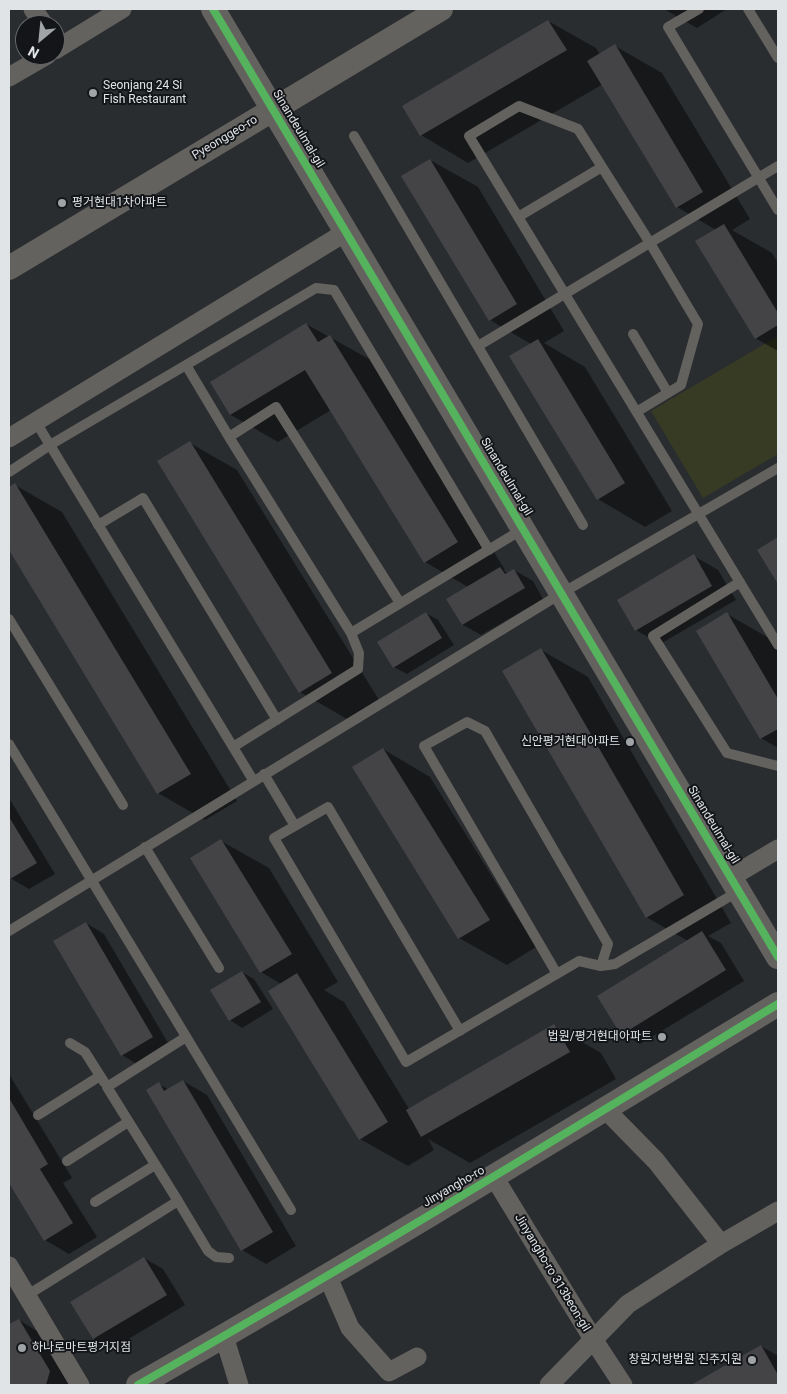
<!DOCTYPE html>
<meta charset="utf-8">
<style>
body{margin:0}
#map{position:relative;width:787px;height:1394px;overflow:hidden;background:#2a2d30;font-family:Roboto,sans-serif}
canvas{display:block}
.frame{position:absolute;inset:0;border:10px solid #e0e4e7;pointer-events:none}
.north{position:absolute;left:15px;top:15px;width:50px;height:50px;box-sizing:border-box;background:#131518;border:1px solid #65686b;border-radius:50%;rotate:208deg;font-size:14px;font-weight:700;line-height:20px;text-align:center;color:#e0e4e7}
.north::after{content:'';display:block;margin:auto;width:18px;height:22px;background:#a0a4a7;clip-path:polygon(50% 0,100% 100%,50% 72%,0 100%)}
</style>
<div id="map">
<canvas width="787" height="1394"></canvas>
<div class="frame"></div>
<div class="north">N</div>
</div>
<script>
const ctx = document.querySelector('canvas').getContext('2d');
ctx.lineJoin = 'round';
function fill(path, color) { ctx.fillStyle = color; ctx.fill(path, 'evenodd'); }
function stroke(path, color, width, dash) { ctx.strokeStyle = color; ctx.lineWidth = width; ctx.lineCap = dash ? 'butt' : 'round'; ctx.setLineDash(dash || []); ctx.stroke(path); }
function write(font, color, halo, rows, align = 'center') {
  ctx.font = font + ' Roboto,"Noto Sans KR",sans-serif'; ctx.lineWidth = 4; ctx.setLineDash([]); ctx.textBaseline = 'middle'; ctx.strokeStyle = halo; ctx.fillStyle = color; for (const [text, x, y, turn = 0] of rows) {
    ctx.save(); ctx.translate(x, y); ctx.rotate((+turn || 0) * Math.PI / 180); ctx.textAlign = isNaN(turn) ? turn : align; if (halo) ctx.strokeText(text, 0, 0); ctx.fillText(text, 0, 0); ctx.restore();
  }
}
fill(new Path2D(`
 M778,336V454L703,498L651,411Z`), '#373b24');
fill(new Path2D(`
 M664,9H727L697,28Z
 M548,21L596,48L600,55L615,46L662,73L750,219L732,230L772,253L778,263V351L755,338L716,230L677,207L603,84L468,163L421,135Z
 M430,160L478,187L564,331L544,343L585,367L672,511L645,527L598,499L531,344L490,320Z
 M306,324L378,364L505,570H503L509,574L514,570L533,581L543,599L481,635L463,625L448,600L468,587L425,562L331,410L278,442L231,415L211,382Z
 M190,443L237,470L379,700L347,719L300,692Z
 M15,485L62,512L237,801L205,820L158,793L9,547V488Z
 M694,556L718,570L736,600L660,644L636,630L618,601Z
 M426,613L438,620L454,645L407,674L394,667Z
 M727,614L774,641L778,648V748L761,738Z
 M541,650L588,677L731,923L708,936L721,943L744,981L640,1044L622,1034L688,941L646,917Z
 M383,749L430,777L536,947L507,965L459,938Z
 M9,798L55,874L29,889L10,878L9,875Z
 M221,841L269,868L338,982L324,990L344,1002L409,1109L554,1026L601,1053L616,1079L470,1163L428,1139L434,1150L408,1166L360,1139L281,984L261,972L191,859Z
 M86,923L104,934L171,1048L140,1066L122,1055Z
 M242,972L254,979L273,1009L242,1028L230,1020Z
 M9,1074L72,1178L63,1183L97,1237L69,1254L45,1240L9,1180Z
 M183,1081L207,1095L296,1246L266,1264L242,1250L159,1084L169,1090Z
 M144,1258L163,1269L185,1305L112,1349L94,1339Z
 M19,1320L37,1331L68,1383V1385H9V1326Z
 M761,1346L778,1356V1385H693Z`), '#0007');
fill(new Path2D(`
 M548,20L567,50L420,136L402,106Z
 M615,44L703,192L676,208L587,61Z
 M430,159L517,304L489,321L401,176Z
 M724,224L778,313V325L755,339L695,241Z
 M306,323L318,342L330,335L458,542L424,563L305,370L230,415L210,382Z
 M538,339L625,483L597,500L509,356Z
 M190,441L332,673L299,693L157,461Z
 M15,483L191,774L157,794L9,550V487Z
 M778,537V584L757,550Z
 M694,554L712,586L635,631L617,600Z
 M500,567L505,574L514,569L525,588L462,625L446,599Z
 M426,612L442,638L393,668L377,642Z
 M727,612L778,699V729L760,739L696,631Z
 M541,648L684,895L646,918L502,671Z
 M383,748L490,920L458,939L352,767Z
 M9,817L37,863L10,879L9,878Z
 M221,839L292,954L260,973L190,858Z
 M86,922L153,1037L121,1056L53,941Z
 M702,931L726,970L621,1035L597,996Z
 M242,971L261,1002L229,1021L210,990Z
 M297,973L388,1122L359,1140L268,991Z
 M554,1024L570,1052L421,1137L406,1110Z
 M183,1080L273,1232L241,1251L146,1090L159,1082L164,1091Z
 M9,1098L48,1164L40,1169L73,1223L44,1241L9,1183Z
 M144,1257L167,1295L93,1339L70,1302Z
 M19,1319L50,1371L46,1385H9V1324Z
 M761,1345L778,1375V1385H691Z`), '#444447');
stroke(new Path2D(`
 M699,9L668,27L778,210
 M748,9L778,58
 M354,136L583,525
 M518,217L602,167
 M633,334L668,393
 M478,346L778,166
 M638,411L681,385L698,324L650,243L578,129L519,106L469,136L778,645
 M36,422L253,780
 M229,437L186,365L316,288L334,290L489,550
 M9,472L50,445L186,365
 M98,525L143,498L277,720
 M740,582L653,636L727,753L778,766
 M9,619L123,805
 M351,633L523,529
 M9,744L291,1210
 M233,747L358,669L359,653L351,633L229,437L276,407L400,603
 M264,774L295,826
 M145,847L219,968
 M9,931L562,593L778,468
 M557,974L424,746L467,722L485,731L608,944L601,966
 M460,1031L328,807L274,838L406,1062L579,961L601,966L615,964L739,891
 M70,1043L85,1052L104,1082
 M38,1115L100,1076
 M67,1161L128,1122
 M178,1201L208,1251L216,1257L229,1258
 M95,1202L155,1165
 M26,1296L178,1201L107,1087L186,1037`), '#64625f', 10);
stroke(new Path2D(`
 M33,9L44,25
 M55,50L122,9
 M9,77L47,55
 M9,438L346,232
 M731,877L778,849
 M605,1109L656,1161L721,1244
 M494,1177L593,1339L623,1385
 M9,1266L80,1385
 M327,1275L350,1328L389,1372L417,1357
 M224,1336L239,1385
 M549,1385L628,1304L721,1244L778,1211`), '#64625f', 19);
stroke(new Path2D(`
 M213,9L778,957
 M9,268L441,9
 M138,1385C354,1263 566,1133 778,1004`), '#64625f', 24);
stroke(new Path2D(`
 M213,9L778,957
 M138,1385C354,1263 566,1133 778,1004`), '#56b35d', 8);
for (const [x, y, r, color] of [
 [93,93,5,"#a0a4a7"],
 [62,203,5,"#a0a4a7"],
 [630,742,5,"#a0a4a7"],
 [662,1037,5,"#a0a4a7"],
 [22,1348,5,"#a0a4a7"],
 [752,1360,5,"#a0a4a7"]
]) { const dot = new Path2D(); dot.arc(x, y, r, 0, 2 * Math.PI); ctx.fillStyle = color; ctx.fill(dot); stroke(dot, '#131518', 2); }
write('12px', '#e0e4e7', '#131518', [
 ["Seonjang 24 Si",103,86],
 ["Fish Restaurant",103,100],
 ["평거현대1차아파트",72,203],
 ["신안평거현대아파트",620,742,"right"],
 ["법원/평거현대아파트",652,1037,"right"],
 ["하나로마트평거지점",32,1348],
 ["창원지방법원 진주지원",742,1360,"right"]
], 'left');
write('12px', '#e0e4e7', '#131518', [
 ["Sinandeulmal-gil",298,129,59],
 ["Pyeonggeo-ro",225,138,-31],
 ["Sinandeulmal-gil",506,477,59],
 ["Sinandeulmal-gil",713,825,59],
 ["Jinyangho-ro",454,1187,-30],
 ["Jinyangho-ro 313beon-gil",552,1273,59]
]);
</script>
